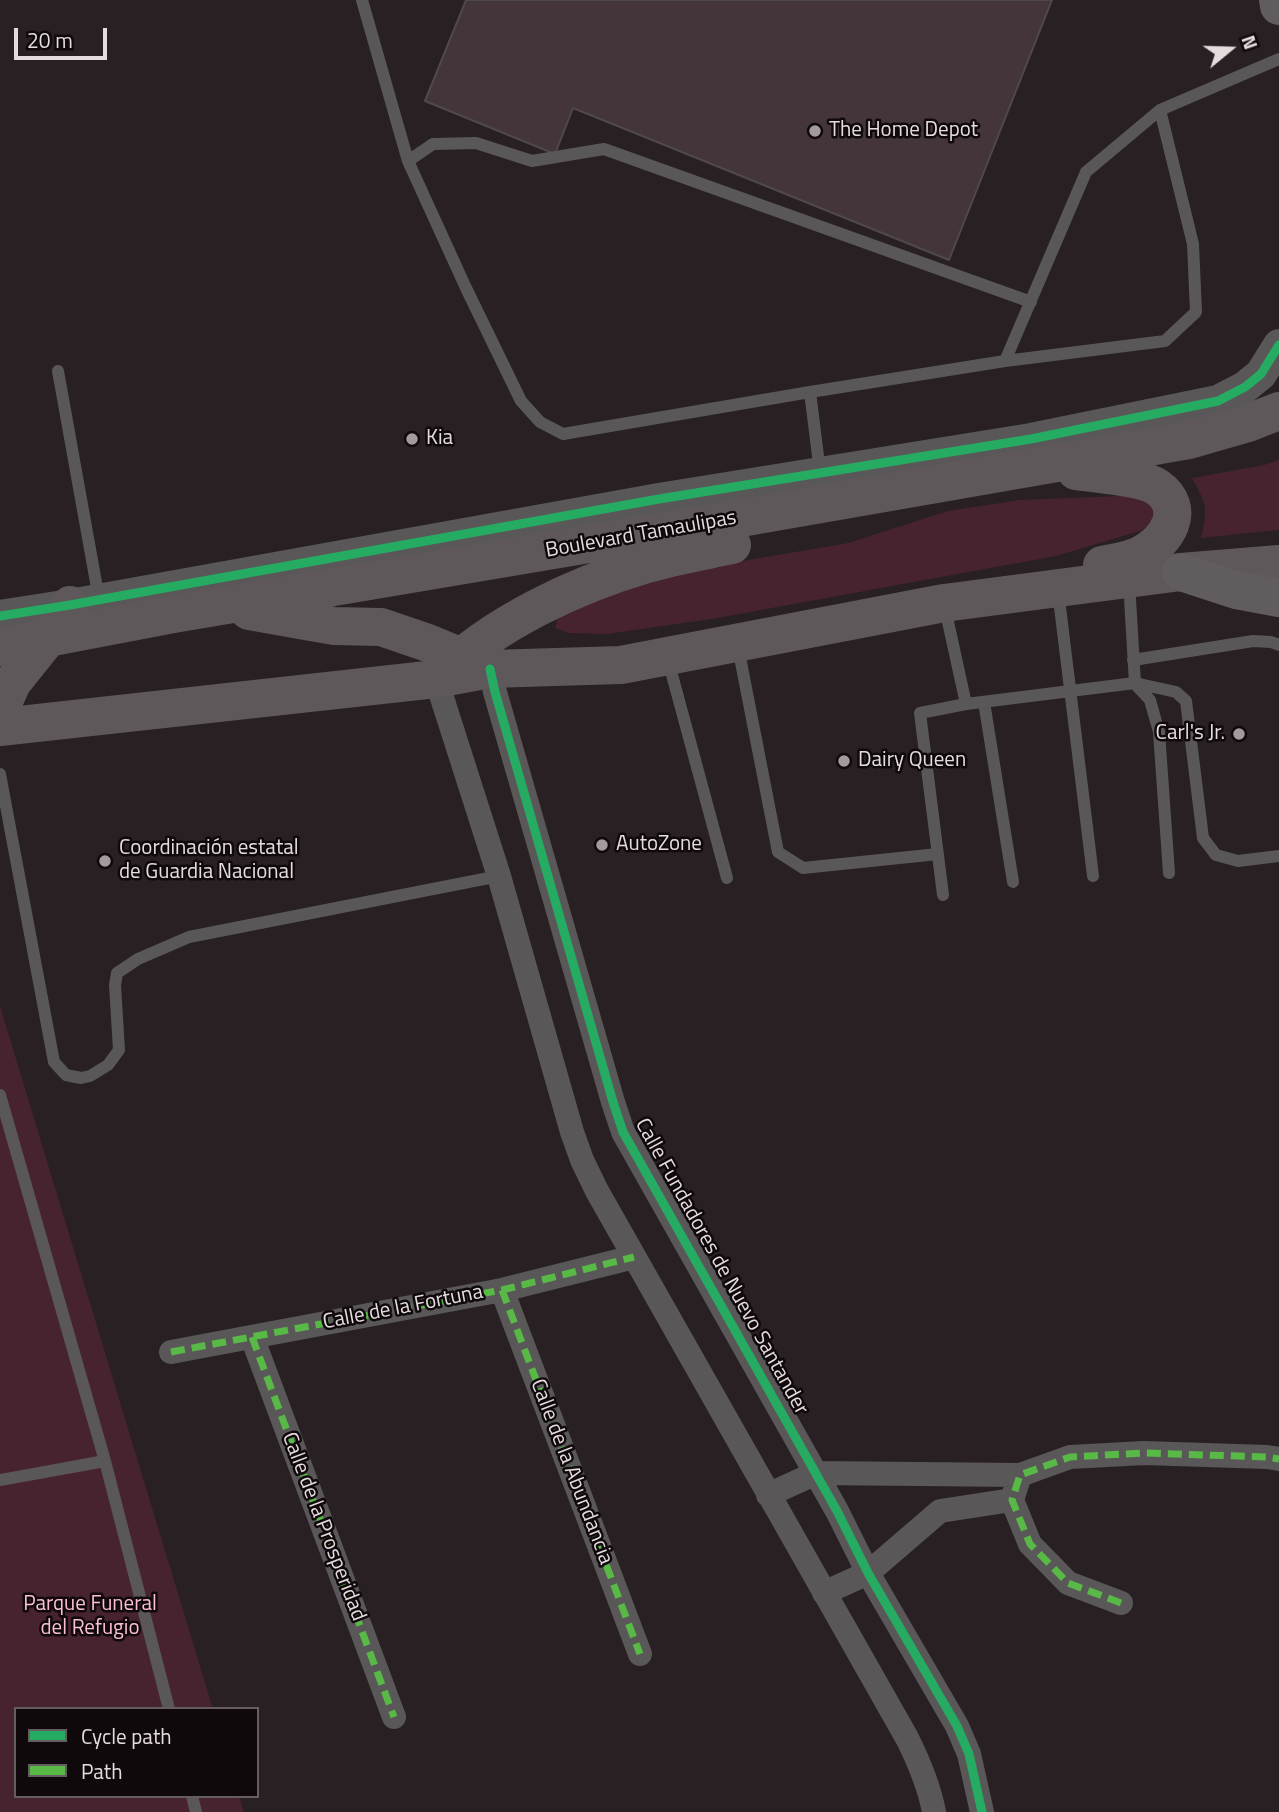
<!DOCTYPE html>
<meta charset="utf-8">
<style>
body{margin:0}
#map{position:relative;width:1279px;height:1812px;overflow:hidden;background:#282023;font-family:"Titillium Web",sans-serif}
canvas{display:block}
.legend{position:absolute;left:14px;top:1707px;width:245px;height:91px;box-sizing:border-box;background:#0f090b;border:2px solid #655d5f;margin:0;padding:9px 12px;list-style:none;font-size:21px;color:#e5dcde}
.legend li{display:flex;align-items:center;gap:14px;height:35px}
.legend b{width:35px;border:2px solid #655d5f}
.north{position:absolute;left:1195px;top:14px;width:70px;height:70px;-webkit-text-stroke:5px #0f090b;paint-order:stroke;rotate:71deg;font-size:19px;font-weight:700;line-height:28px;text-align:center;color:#e5dcde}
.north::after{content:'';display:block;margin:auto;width:24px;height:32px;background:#e5dcde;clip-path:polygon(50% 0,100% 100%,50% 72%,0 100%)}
.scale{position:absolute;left:14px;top:28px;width:93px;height:32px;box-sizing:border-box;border:4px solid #e5dcde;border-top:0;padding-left:9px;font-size:21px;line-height:24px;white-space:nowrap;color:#e5dcde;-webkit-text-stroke:5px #0f090b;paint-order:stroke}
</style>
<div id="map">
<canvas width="1279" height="1812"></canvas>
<ul class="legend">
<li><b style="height:9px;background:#26ab63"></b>Cycle path</li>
<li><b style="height:9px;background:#58b947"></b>Path</li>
</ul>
<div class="north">N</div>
<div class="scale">20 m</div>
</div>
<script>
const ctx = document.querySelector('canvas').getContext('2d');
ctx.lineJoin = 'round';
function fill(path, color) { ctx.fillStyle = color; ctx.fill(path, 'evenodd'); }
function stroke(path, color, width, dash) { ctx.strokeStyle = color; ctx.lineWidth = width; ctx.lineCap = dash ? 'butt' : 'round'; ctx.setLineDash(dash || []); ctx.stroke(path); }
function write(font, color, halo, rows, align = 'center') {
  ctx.font = font + ' "Titillium Web",sans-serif'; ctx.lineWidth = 5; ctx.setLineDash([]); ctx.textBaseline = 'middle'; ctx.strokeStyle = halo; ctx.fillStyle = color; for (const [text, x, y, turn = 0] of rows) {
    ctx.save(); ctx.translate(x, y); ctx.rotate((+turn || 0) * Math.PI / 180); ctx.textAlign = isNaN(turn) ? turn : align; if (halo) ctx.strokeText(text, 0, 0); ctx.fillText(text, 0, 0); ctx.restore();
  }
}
fill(new Path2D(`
 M1279,460V530L1201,538C1208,508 1207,505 1192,478L1264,465Z
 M1120,496L1153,500L1157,520L1140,531L1056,556L712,619L607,634L569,633L555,628L558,616L579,605L673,573L848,543L948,511L1020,500Z
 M0,1006L213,1709H16V1796H239L244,1812H0Z`), '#46232f');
const building = new Path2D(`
 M466,0H1052L949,260L573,108L555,154L425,101Z`);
fill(building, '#44353b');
stroke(building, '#50494b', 2);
stroke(new Path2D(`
 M362,0L408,161
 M1005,361L1165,341L1196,312L1193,244L1160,110
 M58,371L99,599
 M810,392L563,434L540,422L521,401L466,288L408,161L433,144L476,143L532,161L604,149L1031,302
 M820,472L810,392L1005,361L1086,172L1160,110L1279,59
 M1058,591L1093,876
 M945,608L966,704L1135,683L1129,582
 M738,647L778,852L803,868L938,854
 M668,660L727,878
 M1133,660L1253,641L1271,642L1279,645
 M1135,683L1176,692L1186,701L1203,838L1216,855L1238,861L1279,856
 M1135,684L1150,700L1159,732L1169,873
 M984,702L1013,882
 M0,774L54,1062L66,1075L81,1078L90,1076L108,1065L119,1050L115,985L117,973L138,959L189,937L499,876
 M943,895L920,713L966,704
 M0,1095L105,1461L169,1709
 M0,1480L105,1461
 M192,1796L196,1812`), '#5a5758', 12);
stroke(new Path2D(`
 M490,669L495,692L613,1102L623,1132L837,1511L868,1573L957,1726L969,1754L982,1812
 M436,679L499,876L572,1132L582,1160L597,1191L907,1738C919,1762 929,1785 934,1812
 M502,1290L640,1654
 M252,1337L394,1717
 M171,1352L502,1290L634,1257
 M768,1495L816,1473L1020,1475
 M824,1593L868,1573L940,1511L1012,1500
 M1121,1603L1068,1583L1030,1544L1012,1500L1020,1475L1070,1457L1144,1453L1267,1457L1279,1459`), '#5a5758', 24);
stroke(new Path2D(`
 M0,616L70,605L659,499L1031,439L1218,401L1245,387L1261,374L1279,345`), '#5a5758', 32);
stroke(new Path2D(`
 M1076,471C1095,474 1142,477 1157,487C1188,509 1167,542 1140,555C1129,561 1114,562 1102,565
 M249,611L334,626L381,627L428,643L481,665
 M0,647L173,614L666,531L1189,440L1248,423L1279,411
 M440,676C494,623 575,585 647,564C675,556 704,551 732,545
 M0,710L12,683L48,638L70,605
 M0,727L436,679L490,669L621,665L944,603L1181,572L1279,564`), '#5e585a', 38);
stroke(new Path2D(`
 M1278,0L1279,6
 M1181,572L1236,590L1279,598`), '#615c5d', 38);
stroke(new Path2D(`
 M502,1290L640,1654
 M252,1337L394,1717
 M171,1352L502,1290L634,1257
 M1121,1603L1068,1583L1030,1544L1012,1500L1020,1475L1070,1457L1144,1453L1267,1457L1279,1459`), '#58b947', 7, [14, 7]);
stroke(new Path2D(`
 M0,616L70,605L659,499L1031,439L1218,401L1245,387L1261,374L1279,345
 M490,669L495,692L613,1102L623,1132L837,1511L868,1573L957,1726L969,1754L982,1812`), '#26ab63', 9);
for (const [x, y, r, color] of [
 [815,131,7,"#a39a9d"],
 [412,439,7,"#a39a9d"],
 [1239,734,7,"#a39a9d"],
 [844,761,7,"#a39a9d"],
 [602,845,7,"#a39a9d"],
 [105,861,7,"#a39a9d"]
]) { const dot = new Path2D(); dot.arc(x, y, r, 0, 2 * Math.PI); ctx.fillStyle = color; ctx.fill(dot); stroke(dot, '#0f090b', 2.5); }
write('21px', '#e5dcde', '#0f090b', [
 ["The Home Depot",829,131],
 ["Kia",426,439],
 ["Carl's Jr.",1225,734,"right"],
 ["Dairy Queen",858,761],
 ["AutoZone",616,845],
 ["Coordinación estatal",119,849],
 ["de Guardia Nacional",119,873]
], 'left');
write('21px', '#e5dcde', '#0f090b', [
 ["Boulevard Tamaulipas",641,535,-10],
 ["Calle Fundadores de Nuevo Santander",721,1267,61],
 ["Calle de la Fortuna",403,1308,-11],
 ["Calle de la Abundancia",571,1472,69],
 ["Calle de la Prosperidad",323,1527,69]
]);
write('21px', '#fcbed1', '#0f090b', [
 ["Parque Funeral",90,1605],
 ["del Refugio",90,1629]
]);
</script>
